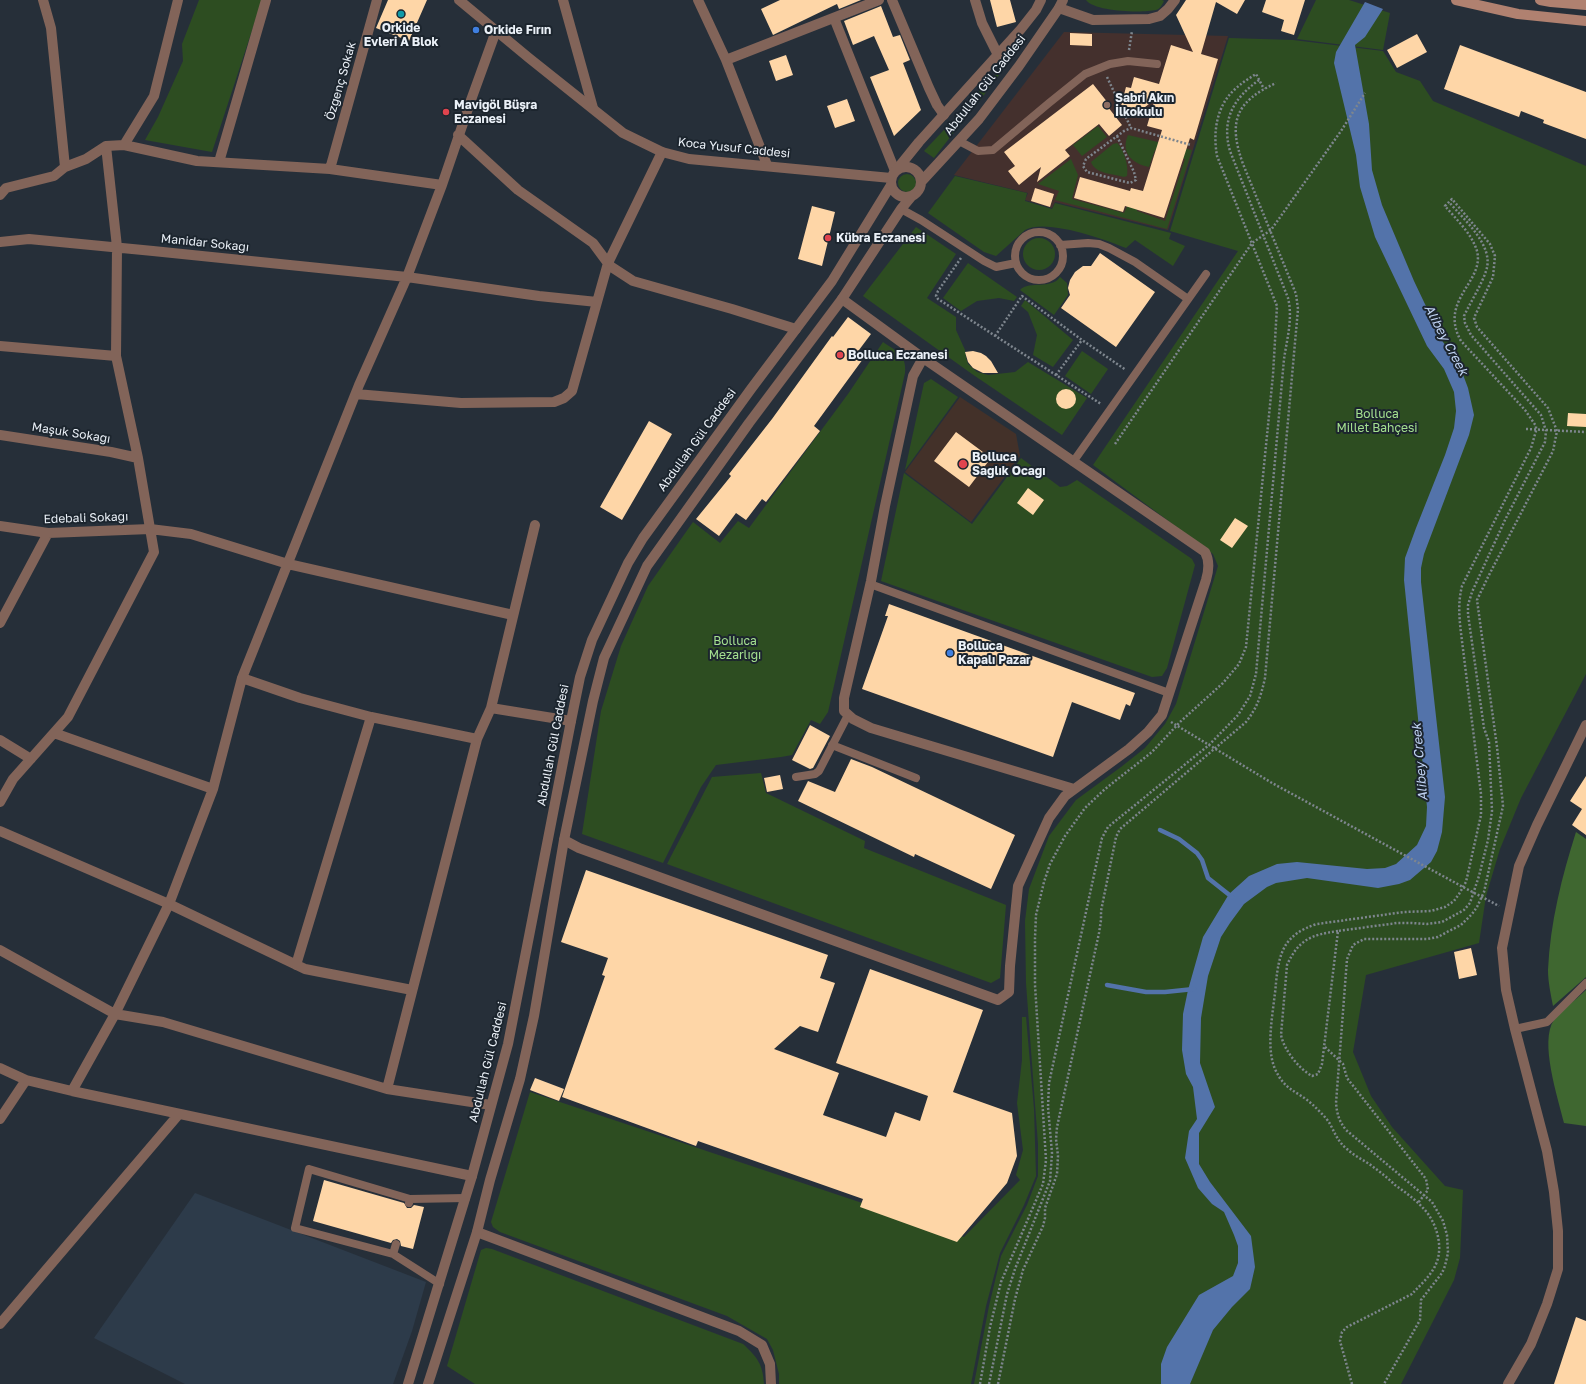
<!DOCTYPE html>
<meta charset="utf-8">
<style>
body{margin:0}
canvas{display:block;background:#262f39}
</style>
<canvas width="1586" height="1384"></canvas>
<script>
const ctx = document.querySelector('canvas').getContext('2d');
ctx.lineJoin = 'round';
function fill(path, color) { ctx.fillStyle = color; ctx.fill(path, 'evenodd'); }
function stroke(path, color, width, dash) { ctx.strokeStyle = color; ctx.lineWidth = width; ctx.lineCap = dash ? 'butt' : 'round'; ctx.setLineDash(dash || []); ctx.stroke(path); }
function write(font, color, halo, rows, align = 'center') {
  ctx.font = font + ' "Golos Text",sans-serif'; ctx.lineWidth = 4; ctx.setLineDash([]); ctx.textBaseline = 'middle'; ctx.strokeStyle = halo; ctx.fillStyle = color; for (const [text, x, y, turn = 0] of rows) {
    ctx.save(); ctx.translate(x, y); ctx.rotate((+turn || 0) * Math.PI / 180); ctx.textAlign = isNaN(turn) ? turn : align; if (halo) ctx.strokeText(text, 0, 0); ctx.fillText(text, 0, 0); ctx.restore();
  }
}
fill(new Path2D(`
 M195,1193L426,1282L412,1331L393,1384H185L94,1338Z`), '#2d3b4a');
fill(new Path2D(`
 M1064,32L1228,36L1168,230L1055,202L1052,208L1025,200L1028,193L954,175Z`), '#44302d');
fill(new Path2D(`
 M960,397L1016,434L1020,456L971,522L905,472Z`), '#433129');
fill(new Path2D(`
 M199,0H262L212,152L145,140L158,117L183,61L182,44Z
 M1086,0H1162L1164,1C1162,5 1160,9 1156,10C1142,13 1095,12 1086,0Z
 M1316,0H1349L1390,13L1383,50L1297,39Z
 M1229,38L1293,40L1383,51L1396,72L1420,81L1433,101L1586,166V674L1521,798L1500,849L1486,896L1479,943L1366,975L1353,1052L1371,1096L1392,1127L1445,1186L1463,1190L1460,1258L1454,1280L1401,1384H974L989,1306L1001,1256L1027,1205L1038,1176V1144L1026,983L1025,921L1029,889L1049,836L1076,800L1121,767L1145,748L1165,724L1176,704L1218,566L1213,554L1093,465L1238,251L1170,231Z
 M1000,70L1002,71L975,107L969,102Z
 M959,114L965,118L934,158L924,151Z
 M1098,126L1107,137L1082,156L1073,145Z
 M1128,135L1192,150L1167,229L1055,200L1059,191L1038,184L1071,159L1078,175L1072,199L1124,213L1128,205L1137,207V211L1165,221L1185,159L1155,150L1149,167C1133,164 1120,153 1128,135Z
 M1117,143C1124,149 1129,167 1127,176L1124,177C1114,174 1095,174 1091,162L1113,144Z
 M898 183a9 9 0 1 1 18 0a9 9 0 1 1-18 0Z
 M955,176L1027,193L1025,201L1052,209L1055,203L1171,233L1169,239L1185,246L1173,266L1135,240L1126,248C1105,239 1045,218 1025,230L996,256L984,252L928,213Z
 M916,227L956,254L927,298L956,317V330L965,350L966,358L968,364L977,372L988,375L1015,372L1028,362L1087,398L1062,435L972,374L863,296Z
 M1023 254a16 16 0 1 1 32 0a16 16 0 1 1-32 0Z
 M968,263L1017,297L1014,301L999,298L977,301L961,311L943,298Z
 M1060,277L1067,283L1068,295L1054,315L1020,290C1030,280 1051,290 1060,277Z
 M1025,300L1073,340L1053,367L1033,355L1037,335L1028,312L1021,306Z
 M883,342C896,351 907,355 905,373L828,712L820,724L811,720L792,755L781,757L716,765L701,787L663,863L582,834L601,711L621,646L648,586L693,522L720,543L738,521L749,528L848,394Z
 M1082,351L1108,369L1091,394L1065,376Z
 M931,379L958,397L905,470L924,383Z
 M1021,458L1060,487L1067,486L1077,480L1192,559L1195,565L1167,668L1162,676L1152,677L881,581L904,473L972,524Z
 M761,773L766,793L865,841L864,848L1006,905L1000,978L991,983L667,864L712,777Z
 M1022,1017H1026L1034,1109L1036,1176L1024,1205L1000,1253L986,1306L971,1384H779V1374L773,1350L767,1339L727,1316L500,1232L493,1227L491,1222L530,1092L964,1237L1020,1180L1016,1175L1023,1150L1017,1103L1022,1060Z
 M486,1248L492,1249L743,1344C757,1357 763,1364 764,1384H475L447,1366L481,1250Z`), '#2d4d21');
fill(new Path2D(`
 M1576,832L1586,839V977L1553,1006C1551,995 1548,982 1548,970C1550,923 1562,876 1576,832Z
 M1586,990V1126L1564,1123C1558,1098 1539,1041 1554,1020C1559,1012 1578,998 1586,990Z`), '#3f6730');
fill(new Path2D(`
 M1365,2L1383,9L1365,37L1355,45L1369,124L1372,170L1382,205L1414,281L1443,342L1459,364L1468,388L1474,415L1469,435L1424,554L1421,568V582L1445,797L1442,832L1437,851L1431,862L1410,880L1399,884L1378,888L1307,878L1276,883L1267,887L1244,904L1230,923L1221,937L1208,976L1201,1018L1200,1063L1215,1107L1199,1133V1164L1210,1182L1251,1236L1255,1267L1250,1289L1232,1307L1213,1330L1190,1384H1161V1364L1167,1347L1199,1295L1233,1276L1238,1263V1246L1234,1235L1224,1212L1212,1204L1198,1188L1185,1158L1189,1131L1197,1119L1193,1087L1186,1074L1182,1050L1183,1014L1188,990L1203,937L1229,894L1249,876L1277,864L1297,862L1367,869L1385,868L1396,864L1417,845L1426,826L1427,807L1404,580L1405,558L1416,528L1445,455L1454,428L1456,411L1454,392L1444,369L1427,346L1375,237L1360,187L1356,155L1334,63L1336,52Z`), '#5373aa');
stroke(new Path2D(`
 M1160,830L1179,839L1197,853L1202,860L1208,878L1232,897
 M1107,985L1146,992H1165L1194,989`), '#5373aa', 4.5);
fill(new Path2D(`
 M388,0H427L409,41L376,28Z
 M780,0H861L839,9L837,4L773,35L761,9Z
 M990,0H1010L1016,22L997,27Z
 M1186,0H1245L1237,14L1216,2L1201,54L1218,59L1194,140L1190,138L1164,218L1125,206L1123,212L1074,198L1080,177L1130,191L1131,188L1143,191L1162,130L1147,126L1155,99L1139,112L1121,106L1126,87L1131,88L1134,77L1159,84L1171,45L1193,52L1176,15Z
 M1266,0H1305L1294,35L1281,31L1284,20L1262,12Z
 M881,6L893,37L900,35L910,60L903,63L921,110L894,136L870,77L889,70L874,36L853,45L844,21Z
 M1070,33L1092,34V46L1070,45Z
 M1417,34L1427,52L1397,68L1387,50Z
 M1460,45L1586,92V139L1543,123L1544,120L1521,111L1519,117L1444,89Z
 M786,55L793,75L776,81L769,61Z
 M1093,84L1108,103L1104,102L1122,125L1109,136L1099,124L1065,150L1070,156L1037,182L1041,167L1019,185L1008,171L1015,166L1004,152Z
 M847,99L855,121L835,128L827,106Z
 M1035,188L1054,194L1050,207L1031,201Z
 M812,206L835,212L822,266L798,259Z
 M1100,253L1155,292L1116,347L1061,308L1070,295L1068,288L1070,280L1075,272L1083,266H1091Z
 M848,317L871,334L856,354L863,359L814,426L820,431L766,502L762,499L746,520L736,513L719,536L696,519L731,476L729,474L772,419L832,336L833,337Z
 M973,351L981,353L986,356L991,361L998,373H983L973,368L968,362L965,352Z
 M1056 399a10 10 0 1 1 20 0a10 10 0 1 1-20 0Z
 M1568,413L1586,414V427L1567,426Z
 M649,421L672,434L622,520L600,507Z
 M956,432L991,458L969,487L934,461Z
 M1028,488L1044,500L1033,515L1017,503Z
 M1235,518L1248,526L1232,548L1220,540Z
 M889,604L1135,693L1130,706L1126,704L1120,720L1072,702L1053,757L862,689L888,616H885Z
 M810,725L830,736L813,768L810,769L792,760Z
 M851,759L872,767L1015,835L991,889L915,854L914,857L798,801L808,781L835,792Z
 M780,775L783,789L767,792L764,778Z
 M1586,776V835L1572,825L1582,809L1570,801Z
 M586,870L828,955L820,978L835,983L818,1032L800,1026L774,1049L839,1073L823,1115L886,1137L895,1112L920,1121L928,1096L836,1063L870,969L983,1010L953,1092L1012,1113L1017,1156L1007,1183L957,1242L860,1207L863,1199L698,1141L696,1146L562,1097L605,976L602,975L608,958L561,942Z
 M1471,948L1477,975L1459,979L1454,952Z
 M535,1078L564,1089L559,1101L530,1090Z
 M324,1180L404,1203L407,1208H411L414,1205L424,1207L413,1249L401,1246L400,1241L397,1239L393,1240L391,1243L313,1221Z
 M1576,1317L1586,1321V1384H1554Z`), '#fed6a7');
stroke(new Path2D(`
 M1129,50L1132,31
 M1107,77L1131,128
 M1117,136L1134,172L1136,180L1130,183L1087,172L1083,166L1086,159L1124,131L1131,128L1191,145
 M961,258L938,291L936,296L938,299L1101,404
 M995,336L1022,296L1082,340L1126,370
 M1056,375L1082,340
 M1526,429L1586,432
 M1115,444L1252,243L1271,230L1341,131L1365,93
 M1171,722L1272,783L1463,887L1499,906
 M1338,931C1311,935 1299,939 1287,965L1281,1035C1284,1050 1299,1069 1312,1076L1318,1074L1322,1064L1338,931L1397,923H1412L1427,924L1442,922L1464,910L1470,903L1479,876L1488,840L1492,811L1489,742L1484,728L1468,614V605L1472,592L1505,520L1545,442L1546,431L1541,415L1471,335L1465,323L1464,316C1471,301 1481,286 1486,271C1495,246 1464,220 1449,202
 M1325,1047L1343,1064L1347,1078L1426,1179L1428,1190L1418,1203
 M980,1384L990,1327L1001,1282L1043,1184L1046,1160L1035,985V938L1036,915L1044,882L1050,864L1065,836L1085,808L1105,789L1152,752L1180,722L1223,683L1239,664L1246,647L1273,375L1277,306L1217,156C1213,133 1216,108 1233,91C1240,84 1248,79 1256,74L1264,89
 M989,1384L1007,1294L1015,1269L1050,1181L1052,1153L1048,1107L1049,1083L1102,838L1108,827L1209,745L1238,715L1250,696L1256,674L1284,359C1287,339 1293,318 1288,298L1230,151C1221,119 1234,98 1259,80
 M998,1384L1015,1299L1023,1270L1043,1226L1045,1218V1208L1057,1174L1058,1156L1056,1139L1057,1127L1099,933L1101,920V911L1116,837L1120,829L1246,722C1257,708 1261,696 1265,678L1298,309L1296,294L1243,164C1228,122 1235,102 1276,83
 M1352,1384L1340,1341L1342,1332L1347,1327L1412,1294C1420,1285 1431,1276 1436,1264C1444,1246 1436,1221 1423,1208C1415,1199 1405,1192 1395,1185C1388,1178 1380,1172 1372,1166C1364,1160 1354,1156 1347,1149C1338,1142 1335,1133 1330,1124C1326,1117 1318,1110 1312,1104C1296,1090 1285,1091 1275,1069C1265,1046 1274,1009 1276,983C1279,951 1285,934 1317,924L1404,912L1431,911L1445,907L1454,901L1459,894L1466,882L1481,815V794L1461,633C1459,616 1458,602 1462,586L1531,448L1536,431V426L1525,410L1461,341C1438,300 1485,282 1477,251C1472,234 1456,219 1445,206L1452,199L1490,244L1495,256L1493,277L1474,318L1477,327L1548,408L1557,431L1553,451L1488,577L1477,600L1497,747L1503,806L1484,892L1477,907L1472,914L1461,925L1447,932L1438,937L1427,939H1364L1353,945L1347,959L1336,1103C1337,1114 1339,1121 1346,1130L1432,1202L1443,1221L1447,1235L1448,1253L1445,1266L1442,1273L1421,1300L1420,1320L1384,1384`), '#7e868e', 2.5, [2, 2]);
stroke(new Path2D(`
 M959,141L978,151L993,150L1049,103L1085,74L1110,64L1128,61L1157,64
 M901,209L921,220L984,261L996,267L1016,263
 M1015 256a24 24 0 1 1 48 0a24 24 0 1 1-48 0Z
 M1060,245L1088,243L1099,244L1109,248L1135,262L1188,299
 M1073,462L1206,274
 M870,584L1169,693
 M832,745L916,778
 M796,777L815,774L819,771L848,715
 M1515,1029L1547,1022L1586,983
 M409,1203L410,1199L466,1198
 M396,1244L393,1254L440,1284
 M393,1254L295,1228L309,1169L410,1199`), '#826459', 8);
stroke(new Path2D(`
 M43,0L51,28L65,167
 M563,0L593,108
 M698,0L726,60L767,165
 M892,0L929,88L937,105L944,115
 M975,0L982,23L998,55
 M1059,8L1093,20L1149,19L1160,16L1168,9L1175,0
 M834,18L895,171
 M726,60L879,0
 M458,135L518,190L593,243L610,266L633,281L732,309L796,329
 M124,145L197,161L330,169L442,185
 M219,162L266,0
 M330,169L377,0
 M0,195L6,188L54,176L65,167L86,159L106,146L124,145L154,96L178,0
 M0,242L29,239L153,251L407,277L539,296L597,302
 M0,346L116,356
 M923,358L913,376L885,506L871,581L844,698V711L853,719L871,728L1074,789
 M356,394L461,403L554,402L564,398L572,391L608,263L662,152
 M0,435L111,452L138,458
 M0,526L48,533L150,529L191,534L288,564L513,615
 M0,623L48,533
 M242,678L300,698L371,717L477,739
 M491,708L535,525
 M54,733L213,789
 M0,740L31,759
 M0,802L13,779L68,717L154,552L138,458L116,356L117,247L106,146
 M0,831L169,904L305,969L412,990
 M564,840L579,848L998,1000L1009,992L1010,966L1018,886L1049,818L1065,796L1129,749L1148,732L1162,715L1206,580C1209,570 1210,561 1205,552L923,358L842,299
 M0,950L115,1014L163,1022L387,1089L491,1105
 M296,965L371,717
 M0,1068L26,1080L72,1091L472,1176
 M387,1089L477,739L491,708L571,721
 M72,1091L115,1014L169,904L213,789L242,678L359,385L407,277L442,185L471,100L496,31
 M0,1119L26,1080
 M477,1232L739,1331L762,1345L770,1364L771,1384
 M0,1324L179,1114
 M1508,1384L1531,1344L1547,1304L1558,1269V1231L1554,1192L1547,1151L1515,1029L1506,990L1502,948L1519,866L1537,825L1586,725`), '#826459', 10);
stroke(new Path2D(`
 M459,0L529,58L623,133L662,152L689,159L891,178
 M891 182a15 15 0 1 1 30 0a15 15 0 1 1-30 0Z
 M898,168L919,142L1021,29L1036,10L1041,0
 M921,182L979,119L1019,66L1059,8L1063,0
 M408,1384L472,1176L508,1044L571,721L580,677L592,640L628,563L643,538L751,389L832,281L891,185
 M428,1384L477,1232L490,1180L520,1079L534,1016L564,840L593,701L604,658L647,566L749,423L842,299L901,209L911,197`), '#826459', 10);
stroke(new Path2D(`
 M1456,0L1518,14L1586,21
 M1540,0L1551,2L1586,5`), '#b08170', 10);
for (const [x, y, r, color] of [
 [401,14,4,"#0f9aa8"],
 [476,30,4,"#3f7fe0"],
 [1107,105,4,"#8d6e63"],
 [446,112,4,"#e0444e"],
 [828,238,4,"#e0444e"],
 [840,355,4,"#e0444e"],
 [963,464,5,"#e0444e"],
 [950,653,4,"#3f7fe0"]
]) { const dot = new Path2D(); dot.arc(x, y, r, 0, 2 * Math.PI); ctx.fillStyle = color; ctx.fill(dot); stroke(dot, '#1c252e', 1.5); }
write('bold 12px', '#ebf1f8', '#1c252e', [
 ["Orkide",401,28,"center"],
 ["Evleri A Blok",401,42,"center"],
 ["Orkide Fırın",484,30],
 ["Sabri Akın",1115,98],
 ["İlkokulu",1115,112],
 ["Mavigöl Büşra",454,105],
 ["Eczanesi",454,119],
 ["Kübra Eczanesi",836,238],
 ["Bolluca Eczanesi",848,355],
 ["Bolluca",972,457],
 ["Sağlık Ocağı",972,471],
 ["Bolluca",958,646],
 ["Kapalı Pazar",958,660]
], 'left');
write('12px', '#ebf1f8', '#1c252e', [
 ["Özgenç Sokak",341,81,-74],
 ["Abdullah Gül Caddesi",985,85,-52],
 ["Koca Yusuf Caddesi",734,148,6],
 ["Manidar Sokağı",205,243,6],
 ["Maşuk Sokağı",71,433,9],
 ["Abdullah Gül Caddesi",697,440,-54],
 ["Edebali Sokağı",86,518,-2],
 ["Abdullah Gül Caddesi",553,745,-79],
 ["Abdullah Gül Caddesi",488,1062,-76]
]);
write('12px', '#a5e190', '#1c252e', [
 ["Bolluca",1377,414],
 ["Millet Bahçesi",1377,428],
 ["Bolluca",735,641],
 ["Mezarlığı",735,655]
]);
write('italic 13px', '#c0d3f3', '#1c252e', [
 ["Alibey Creek",1446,340,62],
 ["Alibey Creek",1420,762,-95]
]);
</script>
